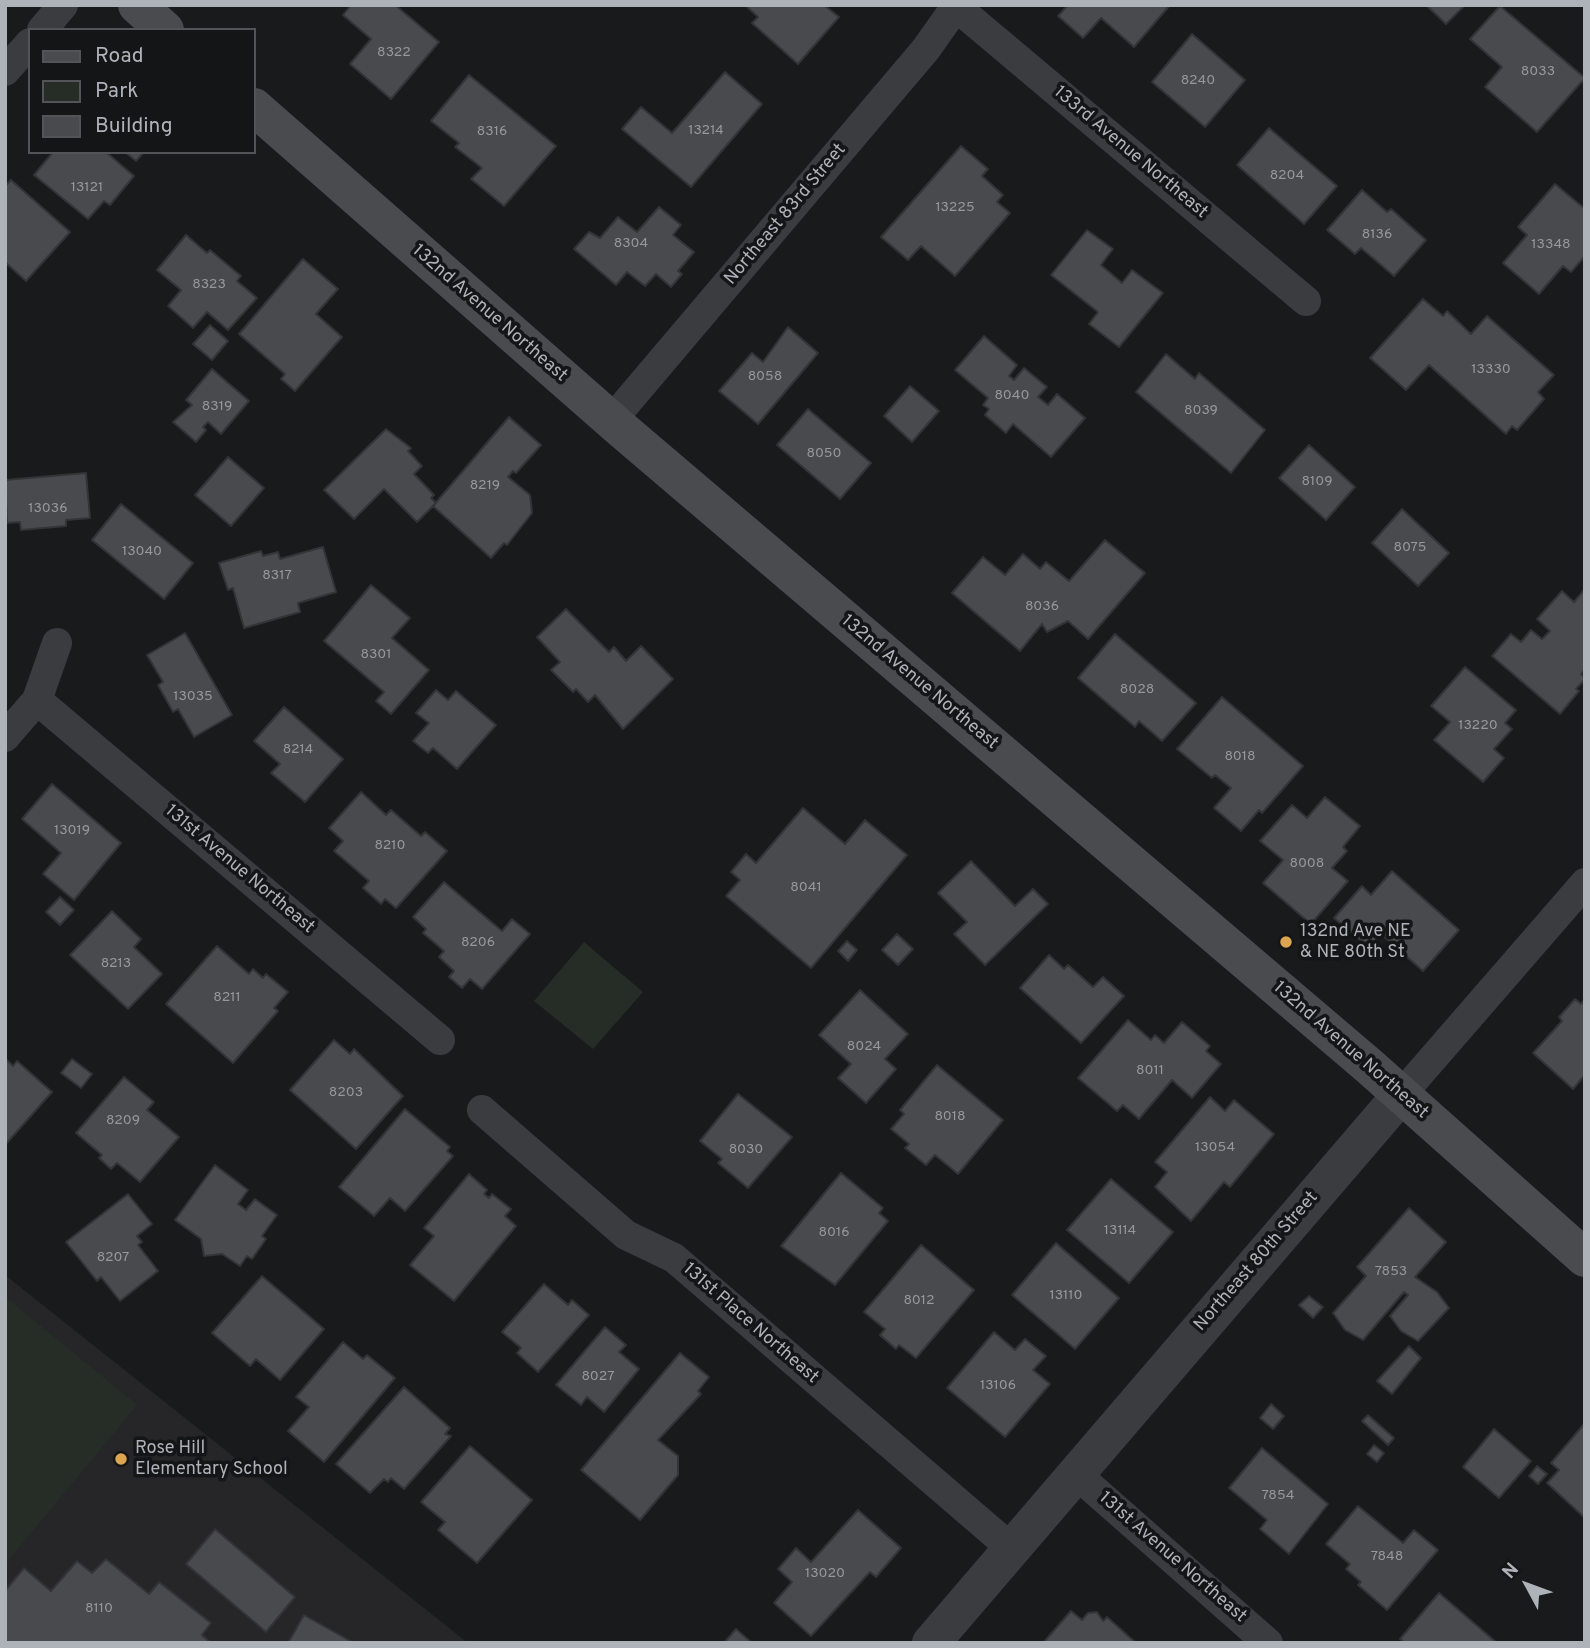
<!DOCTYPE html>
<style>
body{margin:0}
#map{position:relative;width:1590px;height:1648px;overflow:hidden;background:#191a1b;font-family:Overpass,sans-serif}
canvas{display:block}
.frame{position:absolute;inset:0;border:7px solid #aeb2b9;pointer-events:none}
.legend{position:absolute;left:28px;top:28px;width:228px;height:126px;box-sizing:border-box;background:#141516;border:2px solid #525457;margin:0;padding:9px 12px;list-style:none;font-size:21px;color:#aeb2b9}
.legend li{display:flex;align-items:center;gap:14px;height:35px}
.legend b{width:35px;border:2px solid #525457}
.north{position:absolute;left:1492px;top:1550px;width:70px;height:70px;-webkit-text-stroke:5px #141516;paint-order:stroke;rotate:311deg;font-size:19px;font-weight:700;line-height:28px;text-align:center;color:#aeb2b9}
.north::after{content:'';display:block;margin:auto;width:24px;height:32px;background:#aeb2b9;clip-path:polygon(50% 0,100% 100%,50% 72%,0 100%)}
</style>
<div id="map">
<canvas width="1590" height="1648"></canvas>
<div class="frame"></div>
<ul class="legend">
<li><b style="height:9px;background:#494b4f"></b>Road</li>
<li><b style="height:19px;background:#262d26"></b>Park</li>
<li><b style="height:19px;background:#494a4d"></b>Building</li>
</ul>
<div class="north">N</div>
</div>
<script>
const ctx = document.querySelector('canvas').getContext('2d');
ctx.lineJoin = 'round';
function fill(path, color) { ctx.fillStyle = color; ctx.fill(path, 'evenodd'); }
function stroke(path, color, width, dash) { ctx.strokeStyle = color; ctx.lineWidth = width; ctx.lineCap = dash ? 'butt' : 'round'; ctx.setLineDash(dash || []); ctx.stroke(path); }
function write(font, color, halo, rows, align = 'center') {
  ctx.font = font + ' Overpass,sans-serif'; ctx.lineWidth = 7; ctx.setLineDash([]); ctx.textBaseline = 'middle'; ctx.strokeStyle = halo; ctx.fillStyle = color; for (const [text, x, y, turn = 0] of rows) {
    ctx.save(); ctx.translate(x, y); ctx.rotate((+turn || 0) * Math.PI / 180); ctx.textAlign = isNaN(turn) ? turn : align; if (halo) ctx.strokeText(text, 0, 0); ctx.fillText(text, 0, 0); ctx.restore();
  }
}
fill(new Path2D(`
 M5,1275L468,1643H5Z`), '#262628');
fill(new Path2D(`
 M584,942L643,992L593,1049L534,1001Z
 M5,1297L137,1405L5,1564Z`), '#262d26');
const building = new Path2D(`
 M351,5H395L439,42L391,99L350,64L371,39L343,15Z
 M745,5H824L839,17L798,64L752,23L758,17Z
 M1068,5H1170L1134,47L1101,18L1083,38L1058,16Z
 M1426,5H1465L1446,24Z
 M1500,6L1585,78L1537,132L1485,87L1502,67L1470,39Z
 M1192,34L1245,80L1205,127L1152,82Z
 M725,72L762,104L691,187L622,129L641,107L672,133Z
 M469,75L556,146L504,206L471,179L482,168L455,147L459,143L431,121Z
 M1269,128L1337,186L1304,224L1237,165Z
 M961,146L988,169L982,176L1003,195L997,202L1010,213L955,276L921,246L908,260L881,237Z
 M53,152H106L134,176L110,205L104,201L88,219L34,175Z
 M125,152H144L136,161Z
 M11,180L70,232L26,281L5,262V186Z
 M1555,184L1585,209V256L1571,272L1563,266L1539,294L1503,263L1527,235L1518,227Z
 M1362,190L1387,212L1391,209L1426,240L1394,276L1361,248L1355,254L1327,230Z
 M659,207L681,225L673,235L694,252L678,271L682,274L671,287L656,274L645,286L627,272L616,285L574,249L589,232L600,238L618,217L637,232Z
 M1087,230L1113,249L1101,265L1122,283L1132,270L1163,293L1119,347L1089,324L1098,312L1051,275Z
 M186,235L207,253L210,250L241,276L237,281L257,298L228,330L207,312L193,328L168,306L181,290L157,270Z
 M303,259L338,289L316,314L342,337L295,391L281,379L285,374L239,334Z
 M1423,299L1443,316L1447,311L1471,334L1487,316L1554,375L1538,392L1544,399L1517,430L1512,426L1506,434L1429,365L1406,390L1370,358Z
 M210,325L228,341L212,360L193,344Z
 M788,327L818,353L758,424L719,391L752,353L763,362Z
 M984,336L1017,365L1009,376L1014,380L1024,368L1047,387L1038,397L1048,405L1057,394L1085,418L1051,457L1013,424L1006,433L985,415L989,409L983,405L988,398L955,370Z
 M1166,354L1195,379L1199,373L1265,430L1231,473L1136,392Z
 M212,369L249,401L221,434L208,422L203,427L206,430L196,442L173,422L192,405L186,400Z
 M910,386L939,411L912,442L884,416Z
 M808,409L871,463L840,499L777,445Z
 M509,417L541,445L516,473L513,471L508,477L530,495L532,513L507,545L504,543L491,558L433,506Z
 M386,429L411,448L408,451L422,466L414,474L434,495L431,498L436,503L417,522L384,489L354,519L324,490Z
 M1309,445L1355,487L1326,520L1279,478Z
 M228,457L264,488L231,526L195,495Z
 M86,473L90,518L66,520V526L21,530L20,522L7,523L5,480Z
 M121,504L193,563L164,599L92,540Z
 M1402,509L1449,553L1418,586L1372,543Z
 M1105,540L1145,573L1088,639L1068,621L1047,632L1042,624L1020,651L952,593L983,557L1005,575L1023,554L1040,569L1046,562L1069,581Z
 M323,547L336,592L298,603L300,612L244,628L233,588L228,590L219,563L261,551L263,556L278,552L280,559Z
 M371,585L410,618L392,638L429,670L391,714L376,701L384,692L324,641Z
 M1584,590L1585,669L1581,674L1585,679L1576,689L1579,691L1560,714L1492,656L1511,634L1521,642L1531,630L1542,639L1550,631L1537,619L1562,591L1574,602Z
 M566,609L609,652L614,647L626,661L641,646L673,679L623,729L595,695L588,702L576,689L573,692L551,670L560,662L537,637Z
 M185,633L232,715L194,737L178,709L173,712L158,685L163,682L147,655Z
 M1115,634L1196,703L1162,741L1139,721L1135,727L1078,678Z
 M1465,667L1516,710L1505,723L1512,729L1494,749L1504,758L1483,782L1434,740L1450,722L1431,706Z
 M436,690L448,700L456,691L496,725L457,769L433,748L428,753L413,741L429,723L416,713Z
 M1222,697L1303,766L1262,813L1259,810L1241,831L1214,808L1231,788L1215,775L1212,778L1177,749Z
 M284,707L343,759L305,802L271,773L280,764L254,741Z
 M52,784L121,843L74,900L43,874L61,853L22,819Z
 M361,792L386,815L391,810L421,836L425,832L447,851L396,908L385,899L381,904L363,888L369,881L334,851L343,841L329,828Z
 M1325,797L1360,826L1343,847L1347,851L1332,868L1348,881L1311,924L1263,883L1283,860L1260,841L1292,805L1307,818Z
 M803,808L845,844L865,820L907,855L811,968L726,896L740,880L731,872L746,854L756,863Z
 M971,861L1015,906L1033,889L1048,904L985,965L954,934L967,922L938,893Z
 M1392,871L1459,930L1423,971L1381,934L1369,948L1334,918L1362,886L1371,895Z
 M444,882L502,931L512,919L530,934L482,989L470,979L462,988L449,977L454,971L439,957L444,951L423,933L426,929L413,917Z
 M60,897L74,910L60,925L46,912Z
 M112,911L141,939L134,947L162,974L128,1009L70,955Z
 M897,934L913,949L898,965L882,950Z
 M847,941L857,950L848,961L838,951Z
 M217,946L249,974L253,969L263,978L266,974L288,992L274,1008L278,1011L233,1063L166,1004Z
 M1049,955L1064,969L1068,965L1093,987L1103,977L1124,996L1081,1043L1020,988Z
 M860,990L908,1034L885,1059L896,1069L866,1103L838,1078L851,1064L819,1035Z
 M1575,999L1581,1004L1585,1000V1079L1583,1077L1573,1089L1533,1053L1562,1021L1559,1017Z
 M1128,1020L1151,1040L1155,1035L1164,1043L1182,1022L1210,1046L1206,1051L1221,1064L1192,1098L1172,1080L1139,1119L1123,1105L1117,1111L1078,1078Z
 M334,1040L350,1054L354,1049L403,1096L356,1149L290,1090Z
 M5,1058L13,1066L17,1061L52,1092L5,1145Z
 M72,1059L92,1074L81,1088L61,1073Z
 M937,1065L1003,1120L958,1174L935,1155L926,1165L905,1148L909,1144L891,1129L904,1114L900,1110Z
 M124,1077L154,1102L147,1110L179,1137L140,1182L117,1163L111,1169L99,1158L102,1155L76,1133Z
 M738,1094L792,1137L748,1188L718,1163L722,1159L700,1141Z
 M1210,1097L1225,1111L1234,1100L1274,1134L1230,1187L1224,1182L1191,1221L1155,1187L1167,1172L1155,1162Z
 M405,1109L450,1147L447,1151L453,1156L405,1211L390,1198L374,1216L339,1187Z
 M215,1165L248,1190L238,1204L246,1210L255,1199L277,1215L262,1236L266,1239L252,1259L247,1256L240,1266L222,1254L204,1256L201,1239L175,1220Z
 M841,1173L883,1208L879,1213L888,1221L835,1285L781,1246Z
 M469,1174L487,1190L484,1194L489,1198L492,1194L511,1209L505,1216L516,1226L454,1301L410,1265L434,1236L424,1228Z
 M1111,1179L1173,1232L1129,1283L1067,1230Z
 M128,1194L152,1224L137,1236L142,1242L138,1245L158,1271L120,1301L101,1277L97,1281L66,1242Z
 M1409,1208L1446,1242L1415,1277L1437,1292L1449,1308L1418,1341L1401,1331L1390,1316L1408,1295L1404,1292L1363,1340L1345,1330L1333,1313L1366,1276L1357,1267Z
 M1056,1243L1119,1298L1075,1349L1012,1295Z
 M921,1245L974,1290L916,1358L899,1345L896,1349L880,1335L885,1329L864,1312Z
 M262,1276L324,1329L280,1380L256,1359L250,1366L212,1333Z
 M544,1284L568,1305L572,1300L589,1315L538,1372L517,1353L521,1348L502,1332Z
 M1309,1296L1323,1307L1313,1318L1299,1305Z
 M605,1327L626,1345L619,1352L639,1369L604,1412L587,1397L581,1405L556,1385Z
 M994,1332L1015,1350L1025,1339L1046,1356L1033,1370L1050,1384L1005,1437L947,1388Z
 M343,1342L363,1359L367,1355L395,1378L324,1462L288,1431L309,1407L296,1397Z
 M1409,1346L1421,1358L1392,1394L1377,1381Z
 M680,1353L709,1377L698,1391L701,1394L658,1440L678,1456V1475L640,1520L581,1470Z
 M404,1387L450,1428L445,1434L451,1436L404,1489L391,1478L388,1482L384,1479L370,1493L336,1464Z
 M1271,1404L1284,1416L1273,1429L1260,1418Z
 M1368,1415L1394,1438L1388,1445L1362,1421Z
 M1585,1423V1518L1547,1483L1559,1470L1551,1463Z
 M1494,1429L1531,1461L1499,1498L1463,1467Z
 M1374,1445L1384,1453L1377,1462L1367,1454Z
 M470,1446L532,1500L477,1563L438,1530L445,1522L421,1502Z
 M1262,1448L1328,1504L1289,1554L1260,1529L1267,1520L1229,1488Z
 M1537,1466L1547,1474L1538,1484L1529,1476Z
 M1358,1506L1403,1543L1414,1530L1438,1550L1387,1610L1358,1585L1361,1582L1346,1569L1350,1564L1326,1544Z
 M858,1510L901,1548L876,1577L870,1572L811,1636L774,1603L792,1582L778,1569L796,1548L811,1562Z
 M215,1529L295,1597L266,1632L186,1564Z
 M106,1559L149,1594L159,1582L211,1623L202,1635L211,1643H5V1591L24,1568L51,1591L77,1561L92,1573Z
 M1439,1593L1497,1643H1405L1400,1639Z
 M1071,1611L1082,1620L1088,1613L1097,1612L1103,1621L1107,1617L1136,1643H1043Z
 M304,1615L354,1643H288Z
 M736,1629L752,1643H724Z`);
fill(building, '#494a4d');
stroke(building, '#343437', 2);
stroke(new Path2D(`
 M954,5L1306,301
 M42,30L63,5
 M5,71L30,43
 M611,421L926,49L957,5
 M37,700L440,1040
 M5,737L37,700L57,643
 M1401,1095L1585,883
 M482,1110L626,1235L674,1258L1011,1548
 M1075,1473L1268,1643`), '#3b3c40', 30);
stroke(new Path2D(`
 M931,1643L1401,1095`), '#3b3c40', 38);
stroke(new Path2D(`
 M137,5L165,30
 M254,107L620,428L1369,1066L1585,1258`), '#494b4f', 38);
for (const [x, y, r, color] of [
 [1286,942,7,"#dba551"],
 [121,1459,7,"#dba551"]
]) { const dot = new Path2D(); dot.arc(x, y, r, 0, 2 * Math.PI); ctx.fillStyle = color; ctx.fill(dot); stroke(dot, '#141516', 2.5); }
write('14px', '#95989e', null, [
 ["8322",394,53],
 ["8033",1538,72],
 ["8240",1198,81],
 ["13214",706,131],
 ["8316",492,132],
 ["8204",1287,176],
 ["13121",87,188],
 ["13225",955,208],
 ["8136",1377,235],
 ["8304",631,244],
 ["13348",1551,245],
 ["8323",209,285],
 ["13330",1491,370],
 ["8058",765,377],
 ["8040",1012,396],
 ["8319",217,407],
 ["8039",1201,411],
 ["8050",824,454],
 ["8109",1317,482],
 ["8219",485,486],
 ["13036",48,509],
 ["8075",1410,548],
 ["13040",142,552],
 ["8317",277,576],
 ["8036",1042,607],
 ["8301",376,655],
 ["8028",1137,690],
 ["13035",193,697],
 ["13220",1478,726],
 ["8214",298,750],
 ["8018",1240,757],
 ["13019",72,831],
 ["8210",390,846],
 ["8008",1307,864],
 ["8041",806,888],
 ["8206",478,943],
 ["8213",116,964],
 ["8211",227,998],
 ["8024",864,1047],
 ["8011",1150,1071],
 ["8203",346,1093],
 ["8018",950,1117],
 ["8209",123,1121],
 ["13054",1215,1148],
 ["8030",746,1150],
 ["13114",1120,1231],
 ["8016",834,1233],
 ["8207",113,1258],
 ["7853",1391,1272],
 ["13110",1066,1296],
 ["8012",919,1301],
 ["8027",598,1377],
 ["13106",998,1386],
 ["7854",1278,1496],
 ["7848",1387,1557],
 ["13020",825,1574],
 ["8110",99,1609]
]);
write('18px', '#aeb2b9', '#141516', [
 ["133rd Avenue Northeast",1130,153,40],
 ["Northeast 83rd Street",786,215,-50],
 ["132nd Avenue Northeast",489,314,41],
 ["132nd Avenue Northeast",919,683,40],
 ["131st Avenue Northeast",239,870,40],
 ["132nd Avenue Northeast",1350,1051,41],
 ["Northeast 80th Street",1257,1262,-49],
 ["131st Place Northeast",750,1324,41],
 ["131st Avenue Northeast",1172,1558,41]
]);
write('18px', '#aeb2b9', '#141516', [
 ["132nd Ave NE",1300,932],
 ["& NE 80th St",1300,953],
 ["Rose Hill",135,1449],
 ["Elementary School",135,1470]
], 'left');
</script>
